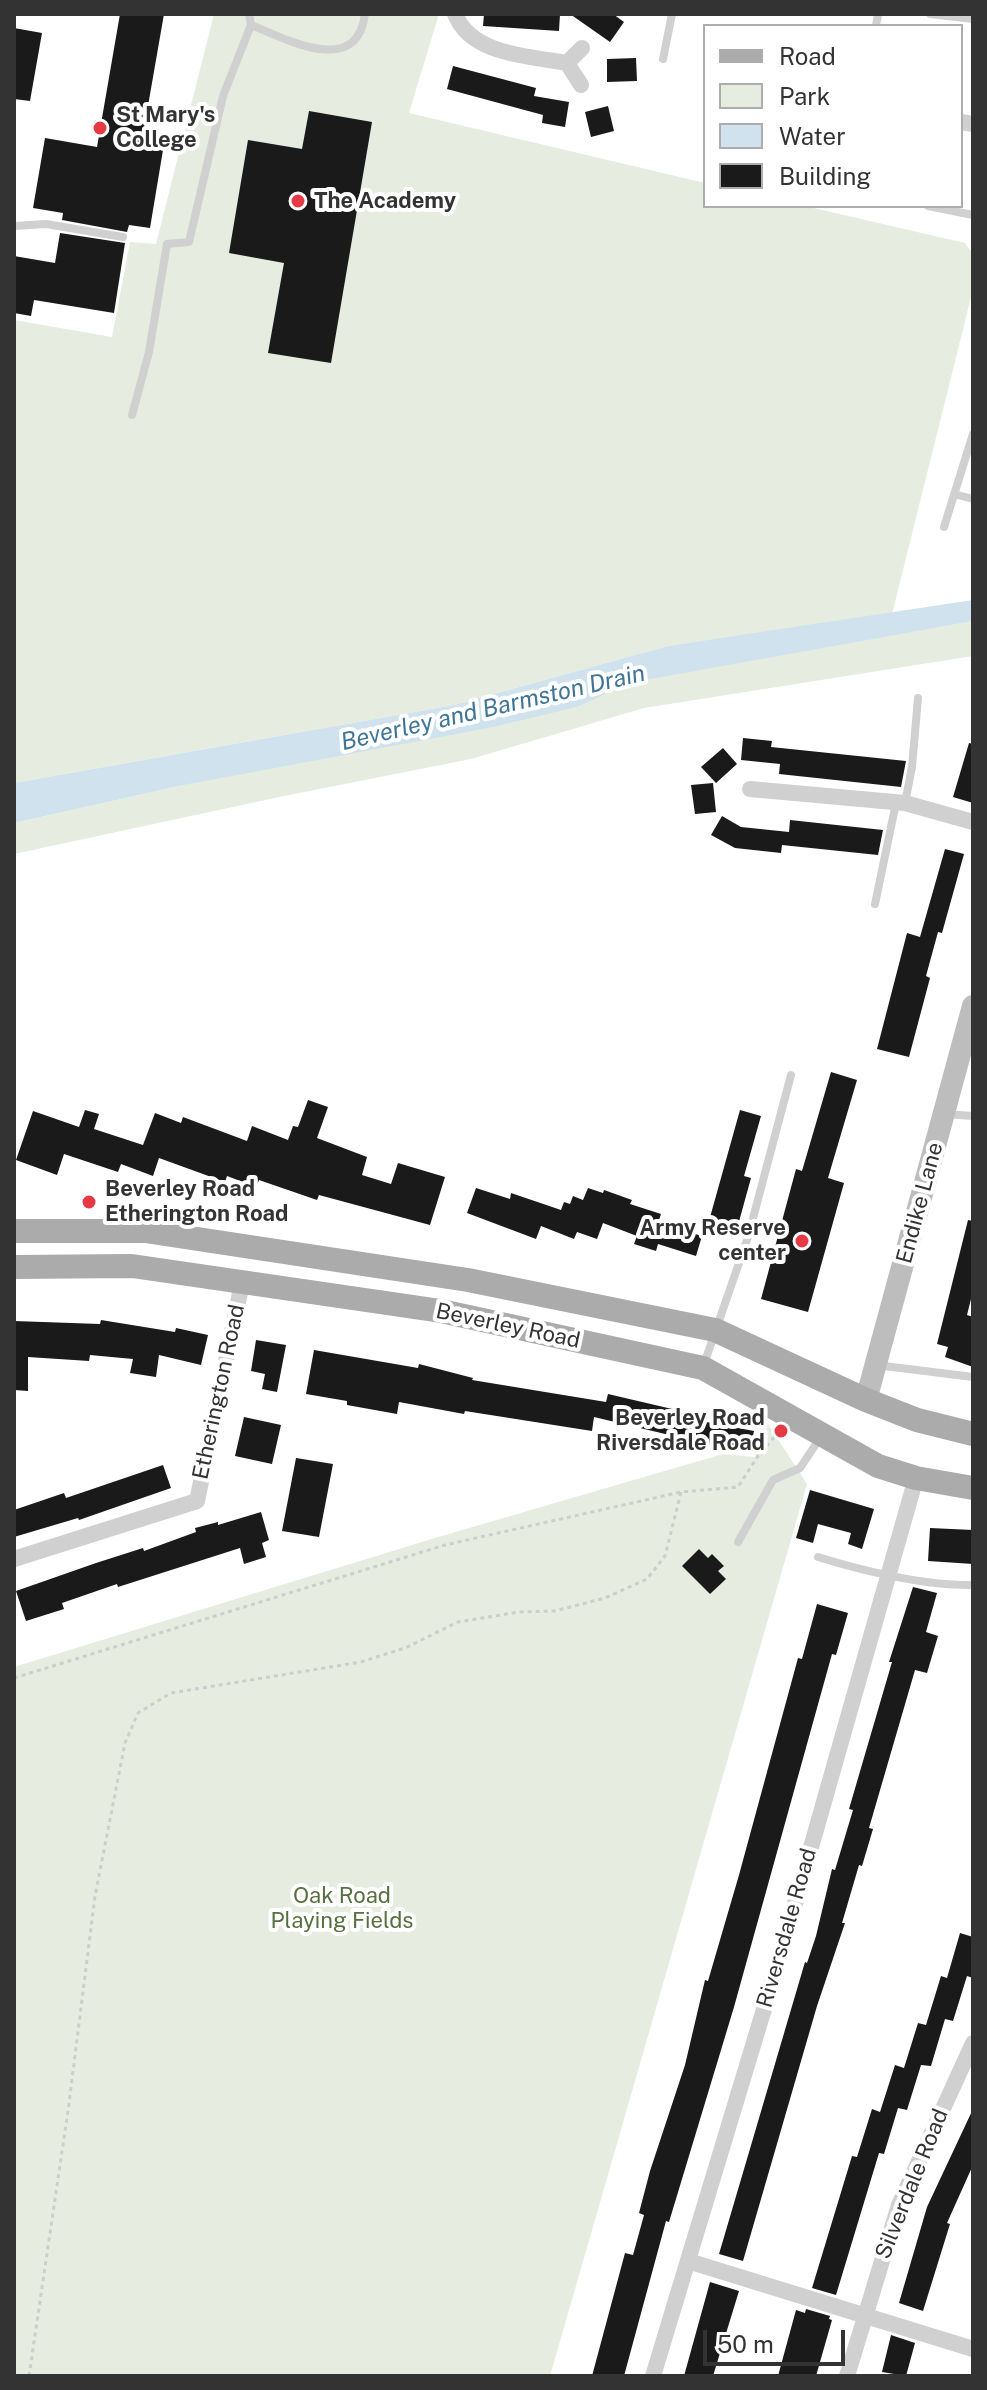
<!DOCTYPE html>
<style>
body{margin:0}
#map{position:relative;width:987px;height:2390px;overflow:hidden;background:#fff;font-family:"Public Sans",sans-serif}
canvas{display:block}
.frame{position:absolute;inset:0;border:16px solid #333;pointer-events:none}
.legend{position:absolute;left:703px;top:24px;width:260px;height:184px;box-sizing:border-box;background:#fff;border:2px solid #adadad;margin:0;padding:10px 14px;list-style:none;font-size:24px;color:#333}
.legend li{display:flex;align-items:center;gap:16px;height:40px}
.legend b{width:40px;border:2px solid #adadad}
.scale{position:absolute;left:703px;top:2330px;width:142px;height:36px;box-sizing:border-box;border:4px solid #333;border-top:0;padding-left:10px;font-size:24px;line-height:28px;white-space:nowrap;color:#333;-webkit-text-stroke:6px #fff;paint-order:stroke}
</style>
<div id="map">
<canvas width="987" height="2390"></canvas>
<div class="frame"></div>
<ul class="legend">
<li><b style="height:10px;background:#ababab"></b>Road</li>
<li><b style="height:22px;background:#e6ecdf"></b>Park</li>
<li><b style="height:22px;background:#cfe2ee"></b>Water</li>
<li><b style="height:22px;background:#1a1a1a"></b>Building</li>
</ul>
<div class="scale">50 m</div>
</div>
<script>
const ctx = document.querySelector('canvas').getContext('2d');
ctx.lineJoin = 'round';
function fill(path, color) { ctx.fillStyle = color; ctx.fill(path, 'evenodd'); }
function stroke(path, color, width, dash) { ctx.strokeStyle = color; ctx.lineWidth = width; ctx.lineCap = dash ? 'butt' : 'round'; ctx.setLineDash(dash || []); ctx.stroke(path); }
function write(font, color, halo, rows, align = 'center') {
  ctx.font = font + ' "Public Sans",sans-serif'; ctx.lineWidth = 8; ctx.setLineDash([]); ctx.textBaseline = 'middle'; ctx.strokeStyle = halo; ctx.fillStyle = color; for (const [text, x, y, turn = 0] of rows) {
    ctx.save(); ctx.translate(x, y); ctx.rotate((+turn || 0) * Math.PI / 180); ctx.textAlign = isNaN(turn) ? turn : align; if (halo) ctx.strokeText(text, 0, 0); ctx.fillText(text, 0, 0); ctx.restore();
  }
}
fill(new Path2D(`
 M214,14H439L409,113L705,183V206H805L965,243L973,254V289L892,614L668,646L454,705L14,783V320L112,337L130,242L156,244Z
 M973,621V656L644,708L471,759L284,796L14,854V823L179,786L580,706L630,681Z
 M766,1421L807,1484L550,2376H14V1667L435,1538L723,1454L755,1457Z`), '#e6ecdf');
fill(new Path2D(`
 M973,600V621L628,683L580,706L493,727L179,786L14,823V783L454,705L668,646Z`), '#cfe2ee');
fill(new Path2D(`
 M120,14H164L141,146L163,150L150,228L129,225L127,232L62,220L63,213L33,208L45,138L97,147Z
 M484,14H560L559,31L483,26Z
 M570,14H613L624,22L610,42Z
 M14,28L42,33L30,101L14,99Z
 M636,58L637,81L607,82V59Z
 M453,66L536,88L534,96L569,102L565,127L542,123L543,115L447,89Z
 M608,106L614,131L591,137L585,112Z
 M309,111L372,122L331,363L268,353L284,263L229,253L248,140L302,149Z
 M60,233L125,243L114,313L34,300L31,316L14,313V256L55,263Z
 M743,738L772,741L771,747L906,761L901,787L779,774L780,764L741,760Z
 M969,743L973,744V803L953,797Z
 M723,748L737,764L716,783L701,767Z
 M713,783L716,812L695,814L691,785Z
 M722,816L741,827L789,832L790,820L883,830L878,855L782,845L781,853L735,848L711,835Z
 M945,849L964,854L942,933L938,932L926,976L930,978L909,1057L877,1049L907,933L920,937Z
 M831,1072L857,1080L828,1178L844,1183L808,1312L761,1299L796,1169L802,1171Z
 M308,1100L328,1107L317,1138L367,1157L362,1175L391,1184L398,1163L445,1177L430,1225L319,1195L317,1200L259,1180L256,1187L227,1176L225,1182L159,1158L153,1176L121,1164L118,1172L64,1154L57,1175L16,1160L33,1111L79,1127L85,1110L99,1114L94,1129L143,1145L155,1113L181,1123L183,1117L247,1141L252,1126L288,1140L293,1126L298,1127Z
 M740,1110L761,1116L744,1176L751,1178L735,1236L707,1228Z
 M476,1188L510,1199L511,1193L561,1210L564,1202L570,1204L573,1196L583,1200L588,1188L603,1193L604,1190L632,1200L630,1204L661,1214L658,1223L702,1236L696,1256L658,1244L656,1251L634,1244L637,1236L603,1223L597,1239L577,1232L574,1239L541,1226L536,1239L467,1213Z
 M968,1220L973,1221V1291L967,1315L973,1317V1367L945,1357L948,1347L937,1344Z
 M101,1320L175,1332L176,1328L208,1335L201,1365L159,1355L156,1377L130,1373L133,1359L90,1355L89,1361L28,1357V1391L14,1390V1321L100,1324Z
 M256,1340L286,1345L277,1392L262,1389L265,1374L251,1371Z
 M314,1350L418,1368L419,1364L473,1378L472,1380L606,1402L608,1394L702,1416L701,1421L754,1431L749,1454L594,1417L592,1431L465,1411L464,1414L399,1402L397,1414L347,1405V1401L306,1394Z
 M244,1417L281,1425L272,1464L235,1456Z
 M296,1458L333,1464L319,1537L282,1531Z
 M163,1465L171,1488L79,1520L78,1518L14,1537V1510L64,1493L66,1498Z
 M810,1490L874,1509L862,1549L848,1544L851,1533L818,1524L813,1543L796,1538Z
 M261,1512L269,1540L262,1543L266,1557L244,1564L240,1548L118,1587L117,1584L62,1603L64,1609L26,1621L16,1591L96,1563L143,1548L144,1551L196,1532L195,1528L218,1522V1525Z
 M930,1528L973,1530V1564L928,1561Z
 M699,1549L708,1558L712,1554L724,1566L718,1571L726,1579L710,1594L682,1566Z
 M913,1587L937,1593L926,1632L938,1636L927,1673L915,1670L869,1828L873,1829L862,1866L859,1865L842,1923H845L817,2006L743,2261L719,2254L805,1962L807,1963L816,1936L832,1869L835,1870L853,1810L849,1809L892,1662H889Z
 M817,1604L848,1613L836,1655L832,1654L734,2007L669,2222L666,2221L624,2376H592L625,2253L633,2255L644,2215L639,2213L650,2171L685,2065L705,1980L708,1981L739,1875L798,1658L802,1659Z
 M960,1933L973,1937V1978L967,1976L953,2021L945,2019L931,2066L921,2065L907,2110L898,2108L884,2154L879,2153L836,2295L812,2288L852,2156L857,2157L872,2109L880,2112L895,2065L904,2068L918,2023L926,2025L941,1976L947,1978Z
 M973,2109V2165L947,2223L950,2224L923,2311L899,2303L927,2207Z
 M710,2282L739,2291L713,2376H684Z
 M806,2309L830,2316L829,2319L832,2320L816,2376H778L796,2310L805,2313Z
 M891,2335L915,2343L906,2376L882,2372Z`), '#1a1a1a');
stroke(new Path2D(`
 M14,1678L445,1545L681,1492L738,1487L758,1456L777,1434
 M29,2376L68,2111L95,1896L125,1743L138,1713L171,1693L361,1662L405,1648L458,1622L519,1612L555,1611L605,1598L647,1579L665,1556L681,1492`), '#cdcdcd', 3, [4, 4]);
stroke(new Path2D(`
 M249,14L251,25C286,39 357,78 365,14
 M930,14L973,19
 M876,26L878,14
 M663,59L672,14
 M928,206L973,215
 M14,226L46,224L123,237
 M132,415L149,352L167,244L189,242L223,96L251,25
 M954,494L973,499
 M944,527L973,434
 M905,803L912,767L918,698
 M875,904L896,803
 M944,1114L973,1116
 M876,1365L973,1377
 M703,1367L748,1237L791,1075
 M738,1542L773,1480L800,1468L820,1438
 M818,1557C863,1571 926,1586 973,1585`), '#d0d0d0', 8);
stroke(new Path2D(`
 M455,14C471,55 529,56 567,63
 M581,85L567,63L582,48
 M961,122L973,124
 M750,789L905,803L973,822
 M14,1559L197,1501L242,1283
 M688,2261L973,2349
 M653,2376L781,1953L916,1478
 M847,2376L899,2205L973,2043`), '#d0d0d0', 16);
stroke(new Path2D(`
 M866,1400L973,1006`), '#bdbdbd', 22);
stroke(new Path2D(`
 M14,1231H145L468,1280L715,1330L866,1400L917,1420L973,1434
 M14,1267L132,1266L441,1311L703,1368L878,1466L916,1478L973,1488`), '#ababab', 24);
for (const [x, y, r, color] of [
 [100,128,8,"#e63946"],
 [298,201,8,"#e63946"],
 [89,1202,8,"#e63946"],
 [802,1241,8,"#e63946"],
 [781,1431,8,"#e63946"]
]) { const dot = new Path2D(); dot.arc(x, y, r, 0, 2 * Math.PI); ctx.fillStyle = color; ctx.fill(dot); stroke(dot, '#fff', 3); }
write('bold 22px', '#333', '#fff', [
 ["St Mary's",116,115],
 ["College",116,140],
 ["The Academy",314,201],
 ["Beverley Road",105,1189],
 ["Etherington Road",105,1214],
 ["Army Reserve",786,1228,"right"],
 ["center",786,1253,"right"],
 ["Beverley Road",765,1418,"right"],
 ["Riversdale Road",765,1443,"right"]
], 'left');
write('22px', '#333', '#fff', [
 ["Endike Lane",920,1203,-75],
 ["Beverley Road",508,1326,12],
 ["Etherington Road",219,1392,-78],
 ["Riversdale Road",787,1928,-74],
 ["Silverdale Road",912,2184,-68]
]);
write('22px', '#56703f', '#fff', [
 ["Oak Road",342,1896],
 ["Playing Fields",342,1921]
]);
write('italic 24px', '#3f7597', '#fff', [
 ["Beverley and Barmston Drain",493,708,-13]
]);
</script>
